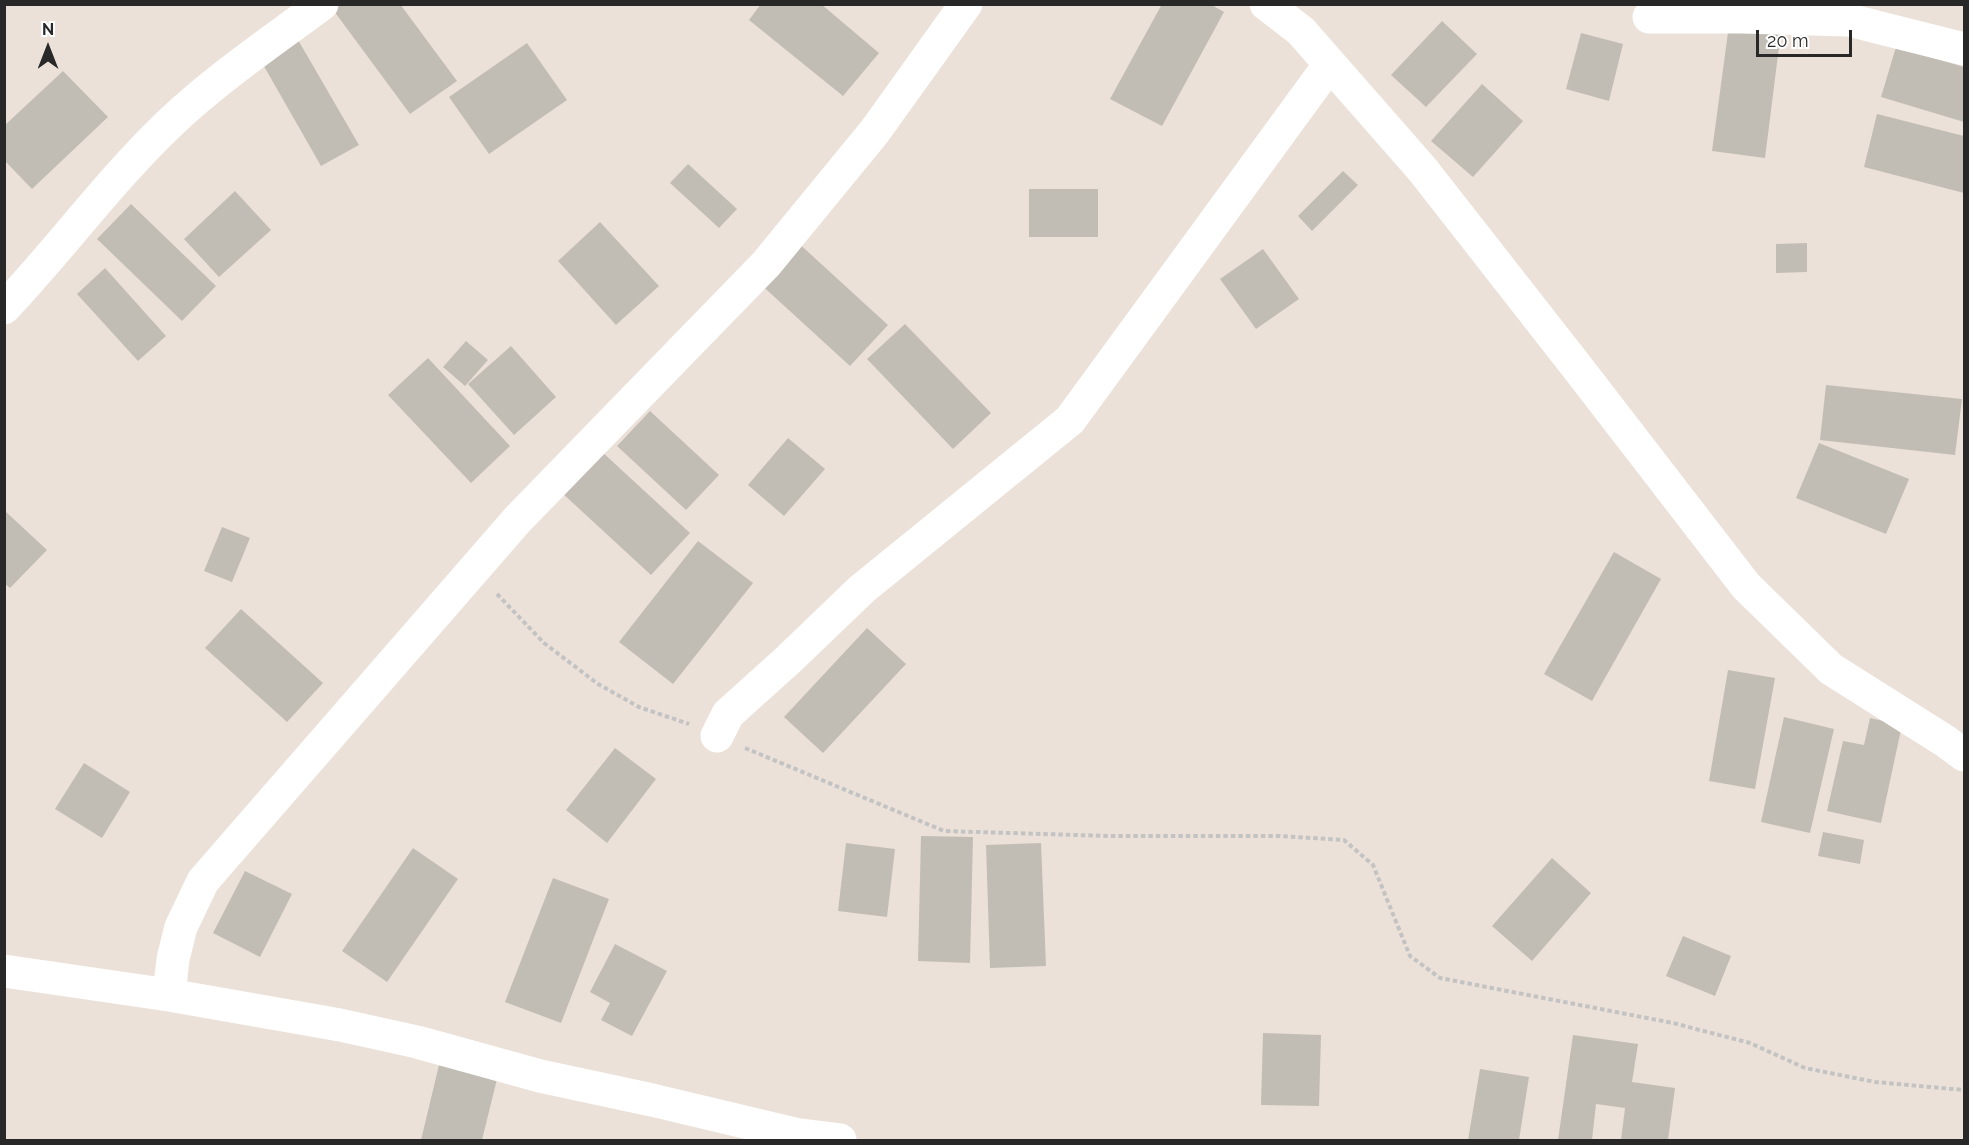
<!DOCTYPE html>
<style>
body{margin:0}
#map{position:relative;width:1969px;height:1145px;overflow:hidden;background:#ebe1d8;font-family:Raleway,sans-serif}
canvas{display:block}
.frame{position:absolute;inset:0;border:6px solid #282828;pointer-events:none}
.north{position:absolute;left:18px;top:18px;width:60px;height:60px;-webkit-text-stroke:4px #fff;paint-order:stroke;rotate:0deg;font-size:16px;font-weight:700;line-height:24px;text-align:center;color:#282828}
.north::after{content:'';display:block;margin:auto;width:21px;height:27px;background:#282828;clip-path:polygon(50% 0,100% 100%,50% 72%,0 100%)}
.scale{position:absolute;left:1756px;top:30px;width:96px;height:27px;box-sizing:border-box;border:3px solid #282828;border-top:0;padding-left:8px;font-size:18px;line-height:21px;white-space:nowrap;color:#282828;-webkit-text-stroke:4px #fff;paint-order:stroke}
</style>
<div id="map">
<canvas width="1969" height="1145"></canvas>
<div class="frame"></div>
<div class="north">N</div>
<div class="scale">20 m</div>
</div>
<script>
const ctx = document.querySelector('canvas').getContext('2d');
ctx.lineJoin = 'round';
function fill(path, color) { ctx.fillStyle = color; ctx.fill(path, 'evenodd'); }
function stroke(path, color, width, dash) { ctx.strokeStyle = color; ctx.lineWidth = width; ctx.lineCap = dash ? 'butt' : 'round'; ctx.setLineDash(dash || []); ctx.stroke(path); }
fill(new Path2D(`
 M335,4H400L457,81L410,114L331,7Z
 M761,4H821L879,53L843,96L749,20Z
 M1162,4H1210L1224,12L1162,126L1110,99Z
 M1442,21L1477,54L1426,107L1391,75Z
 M1729,25L1781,31L1765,158L1712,151Z
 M294,33L359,145L321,166L257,54Z
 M1581,33L1623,44L1609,101L1566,89Z
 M527,43L567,100L489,154L449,97Z
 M1896,47L1964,67V122L1881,97Z
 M63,71L108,117L32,189L4,160V126Z
 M1482,84L1523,121L1473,177L1431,141Z
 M1877,114L1964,136V193L1864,167Z
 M688,164L737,209L719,228L670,183Z
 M1343,171L1358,185L1312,231L1298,216Z
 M1029,189H1098V237H1029Z
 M235,191L271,230L219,277L184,239Z
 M131,204L216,286L182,321L97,239Z
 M600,222L659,286L616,325L558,261Z
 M795,240L888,325L850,366L757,281Z
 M1807,243V272L1776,273V244Z
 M1263,249L1299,299L1256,329L1220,279Z
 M105,268L166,336L138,361L77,294Z
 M905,324L991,413L953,449L867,359Z
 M466,341L488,360L465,386L443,367Z
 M511,346L556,397L514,435L468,384Z
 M428,358L510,446L471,483L388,395Z
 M1826,385L1962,399L1955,455L1820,440Z
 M650,411L719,475L686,510L617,446Z
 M788,438L825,469L784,516L748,485Z
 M1819,443L1909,479L1886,534L1796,498Z
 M600,450L690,533L651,575L561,492Z
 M4,510L47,550L10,588L4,583Z
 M222,527L250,538L232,582L204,571Z
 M698,541L753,583L673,684L619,642Z
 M1614,552L1661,579L1592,701L1544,674Z
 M241,609L323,683L287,722L205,648Z
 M867,628L906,664L823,753L784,717Z
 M1728,670L1775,678L1755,789L1709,781Z
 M1784,717L1834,729L1810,833L1761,822Z
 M1870,718L1902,725L1881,823L1827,811L1843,741L1864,745Z
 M615,748L656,779L607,843L566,810Z
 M84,763L130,792L102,838L55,809Z
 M1823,832L1864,840L1860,864L1818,856Z
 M921,836L973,837L970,963L918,961Z
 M846,843L895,849L887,917L838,911Z
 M1041,843L1046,966L990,968L986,845Z
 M413,848L458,879L387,982L342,951Z
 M1552,858L1591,893L1532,961L1492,926Z
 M245,871L292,894L260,957L213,933Z
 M553,878L609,899L561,1023L505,1002Z
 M1683,936L1731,956L1715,996L1666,976Z
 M615,944L667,971L632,1036L601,1020L610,1003L590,992Z
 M1263,1033L1321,1035L1319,1106L1261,1105Z
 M1573,1035L1638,1044L1632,1082L1675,1088L1668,1140H1621L1625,1108L1596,1104L1592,1140H1558Z
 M439,1065L497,1079L482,1140H421Z
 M1480,1069L1529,1077L1519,1140H1468Z`), '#c2bdb4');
stroke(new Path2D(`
 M497,594L544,643L598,684L639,707L689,724
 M745,748L944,831L1109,836H1280L1344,840L1373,865L1410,956L1440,978L1673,1023L1750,1043L1805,1068L1875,1082L1964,1090`), '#c3c3c3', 4, [4.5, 3]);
stroke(new Path2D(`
 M1266,4L1301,31L1422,169L1577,367L1746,586L1831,669L1945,741L1964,755
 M1649,17H1742L1849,20L1964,49
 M4,308C61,248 110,180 170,123C216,79 271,42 322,4
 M717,736L728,714L788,660L862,589L1070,420L1330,64
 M4,971L169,995L340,1025L417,1042L540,1076L652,1100L799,1135L840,1140
 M169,995L173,959L181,927L203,881L518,519L766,264L875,131L966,4`), '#fff', 33);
</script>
